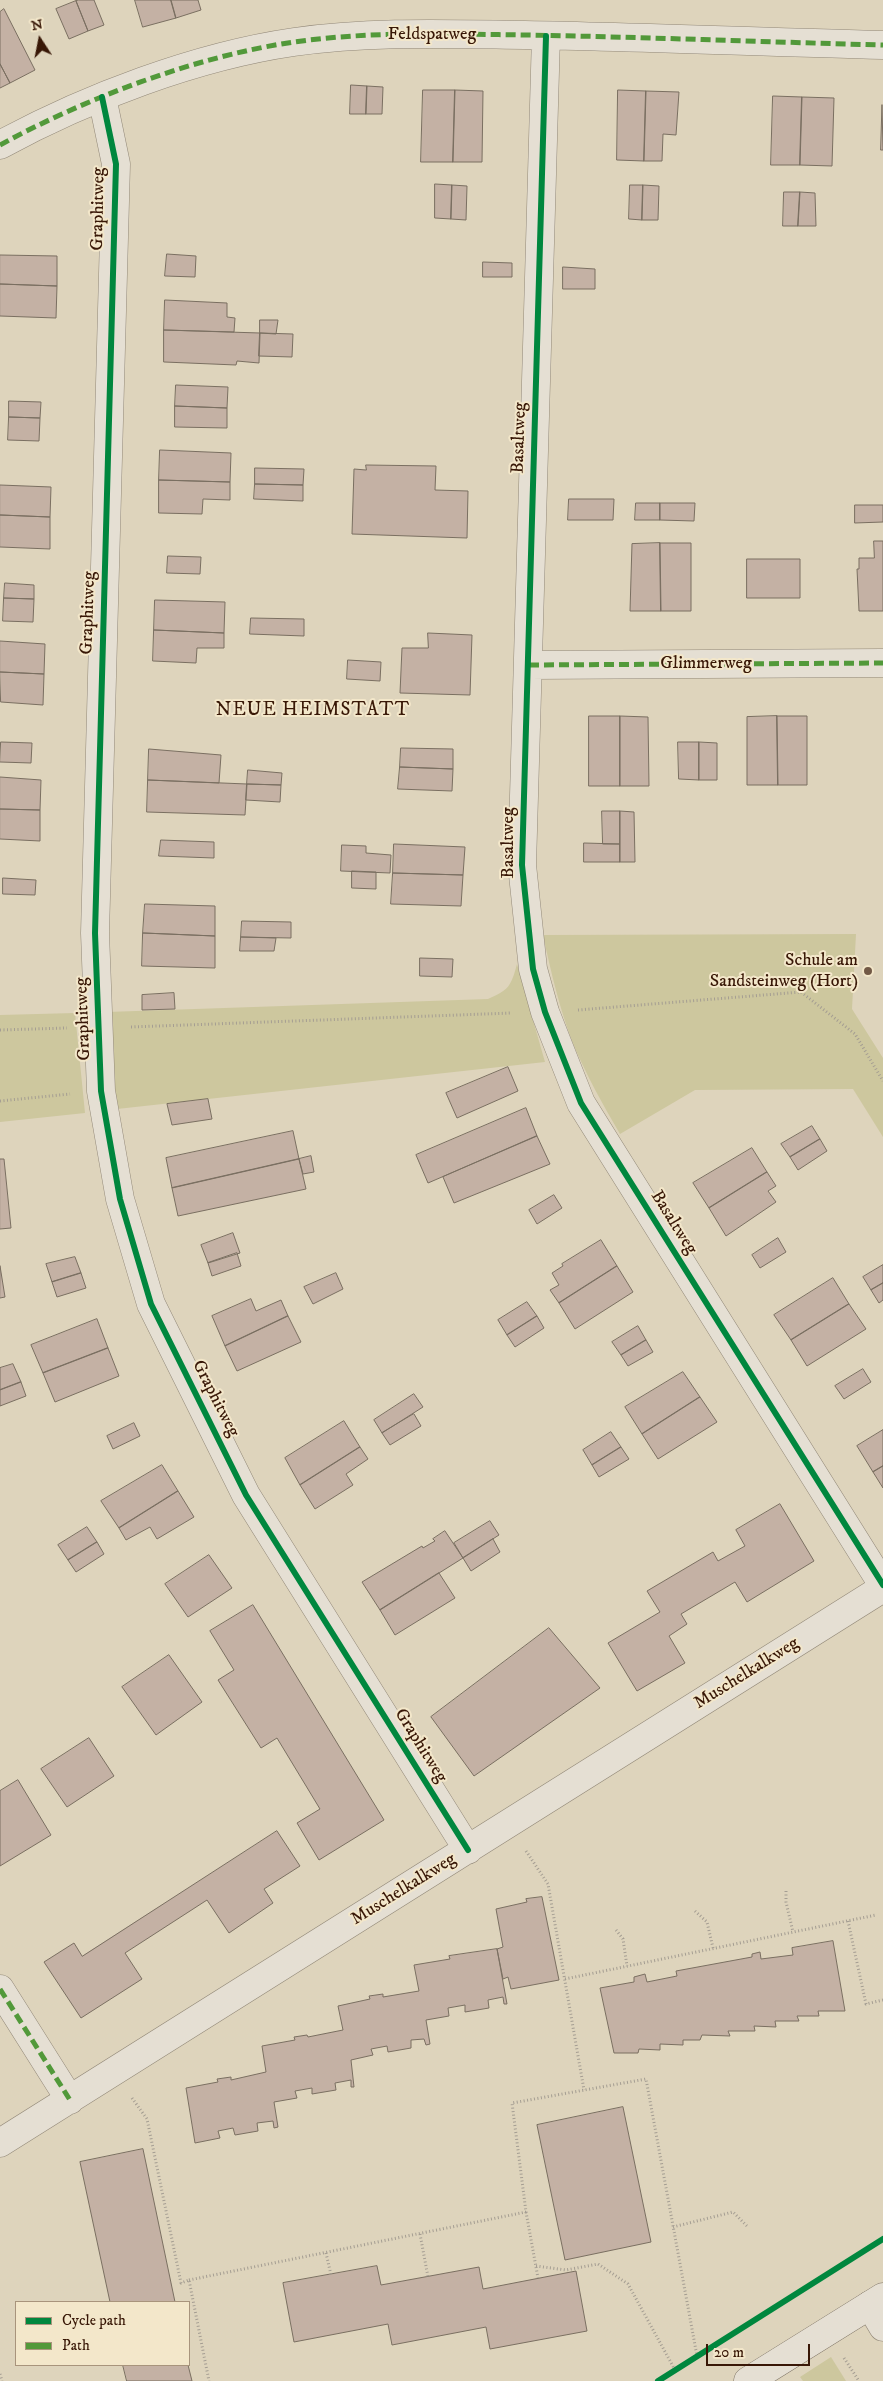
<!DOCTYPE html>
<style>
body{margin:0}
#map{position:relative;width:883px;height:2381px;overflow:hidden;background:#ded4bc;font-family:"IM FELL DW Pica",serif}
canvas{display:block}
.legend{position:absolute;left:15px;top:2301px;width:175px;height:65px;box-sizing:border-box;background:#f3e7ca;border:1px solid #a8947c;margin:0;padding:6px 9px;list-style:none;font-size:15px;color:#381706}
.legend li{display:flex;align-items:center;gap:10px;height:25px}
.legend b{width:25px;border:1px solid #a8947c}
.north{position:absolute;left:15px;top:15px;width:50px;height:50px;-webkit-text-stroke:4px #f3e7ca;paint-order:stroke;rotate:349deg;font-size:14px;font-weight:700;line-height:20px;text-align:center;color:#381706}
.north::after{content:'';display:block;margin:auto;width:18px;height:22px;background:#381706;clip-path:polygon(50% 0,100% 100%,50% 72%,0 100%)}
.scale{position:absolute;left:706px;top:2344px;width:104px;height:22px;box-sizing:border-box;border:2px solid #381706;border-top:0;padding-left:6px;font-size:15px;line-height:18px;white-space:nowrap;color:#381706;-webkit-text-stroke:4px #f3e7ca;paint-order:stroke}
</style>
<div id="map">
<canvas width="883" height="2381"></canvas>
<ul class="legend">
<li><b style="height:6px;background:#00873e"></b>Cycle path</li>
<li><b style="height:6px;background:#52993a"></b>Path</li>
</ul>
<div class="north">N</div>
<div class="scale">20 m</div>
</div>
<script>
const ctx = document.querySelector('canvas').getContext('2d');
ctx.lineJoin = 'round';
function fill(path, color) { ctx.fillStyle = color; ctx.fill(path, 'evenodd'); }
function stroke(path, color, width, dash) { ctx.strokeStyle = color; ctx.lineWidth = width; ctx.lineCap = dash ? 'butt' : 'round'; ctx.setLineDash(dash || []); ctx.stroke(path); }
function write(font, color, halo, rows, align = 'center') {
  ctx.font = font + ' "IM FELL DW Pica",serif'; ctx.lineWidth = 4; ctx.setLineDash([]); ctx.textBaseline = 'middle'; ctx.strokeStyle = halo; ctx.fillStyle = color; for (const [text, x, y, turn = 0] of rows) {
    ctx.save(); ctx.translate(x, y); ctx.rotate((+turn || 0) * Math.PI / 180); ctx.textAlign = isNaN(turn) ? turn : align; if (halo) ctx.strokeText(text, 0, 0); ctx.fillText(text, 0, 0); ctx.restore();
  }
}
fill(new Path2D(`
 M856,934L852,1009L883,1058V1137L853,1089L695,1090L620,1134C603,1105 587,1076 574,1046C560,1011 551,972 543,935Z
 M517,964L545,1062L117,1109L110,1056L107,1012L488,999C509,990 511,986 517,964Z
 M75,1013L85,1113L0,1122V1015Z
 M831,2357L846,2381H803L800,2377Z`), '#cdc79e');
const building = new Path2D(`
 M79,0H94L104,25L88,31L76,1Z
 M135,0H171L176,18L143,27Z
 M171,0H198L201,10L176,18Z
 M76,1L88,31L69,39L56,9Z
 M4,9L35,70L10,83L0,64V12Z
 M0,64L10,83L0,88Z
 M351,85L367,86L366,114H350Z
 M367,86L383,87L382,114H366Z
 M423,90H455L453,162H421Z
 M455,90L483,91L482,162H453Z
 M618,90L646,91L644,161L617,160Z
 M646,91L679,92L676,135L663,134L662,161H644Z
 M773,96L802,97L800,165H771Z
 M802,97L834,98L832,166L800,165Z
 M882,105L883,150H881Z
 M435,184L452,185L451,219L435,218Z
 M452,185L467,186L466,220L451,219Z
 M630,185H643L642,220L629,219Z
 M643,185L659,186L658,220H642Z
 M784,192H800L798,226H783Z
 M800,192L815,193L816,226H798Z
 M167,254L196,256L195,277L165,276Z
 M0,255L57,256V286L0,284Z
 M483,262L512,263V277H483Z
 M563,267L595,269V289H563Z
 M0,284L57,286L56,318L0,316Z
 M165,300L227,303V317L235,318L234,332L164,330Z
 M260,320H278L276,334L260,333Z
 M164,330L260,333L259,363L237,361L236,365L164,362Z
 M260,333L293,334L292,357L259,356Z
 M176,385L228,387L227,408L175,406Z
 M9,401L41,402L40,418L9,417Z
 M175,406L227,408V428L175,427Z
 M9,417L40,418L39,441L8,440Z
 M160,450L231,453L230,482L159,480Z
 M366,465L436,466L435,490L468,491L467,538L352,534L354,469L366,470Z
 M255,468L304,469L303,485L255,484Z
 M159,480L230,482V500L203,499L202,514L159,513Z
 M255,484L303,485V501L254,499Z
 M0,485L51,487L50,517L0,515Z
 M569,499H614L613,520H568Z
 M636,503H660V520H635Z
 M660,503H695L694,521L660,520Z
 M855,505H883V522L855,523Z
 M0,515L50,517V549L0,547Z
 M874,541H883V611H859L857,569H859V558H874Z
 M660,543L661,611H630L632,544Z
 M660,543H691V611H661Z
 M168,556L201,557L200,574L167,573Z
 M747,559H800V598H747Z
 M5,583L34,585V599L4,598Z
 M4,598L34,599L33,622L3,621Z
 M155,600L225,602L224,633L154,630Z
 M251,618L304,619V636L250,634Z
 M154,630L224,633V648H197L196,663L153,661Z
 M428,633L472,635L470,695L400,693L402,648H428Z
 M0,641L45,644L44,674L0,672Z
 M348,660L381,662L380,681L347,679Z
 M0,672L44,674L43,705L1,702Z
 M589,716H620V786H589Z
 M620,716L648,717L649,786H620Z
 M777,716L778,785H747V717Z
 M777,716H807V785H778Z
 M1,742L32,743L31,763L0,762Z
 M678,742H699V780L679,779Z
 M699,742L717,743V780H699Z
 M401,748L453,749V769L400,767Z
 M149,749L221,755L219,783L148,780Z
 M400,767L453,769L452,791L398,789Z
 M248,770L282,773L281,785L247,784Z
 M0,777L41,780L40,810L0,809Z
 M148,780L247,784L245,815L147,812Z
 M247,784L281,785L280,802L246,800Z
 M0,809L40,810V841L0,839Z
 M602,811H620V844H603Z
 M620,811L634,812L635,862H620Z
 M161,840L214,842V858L159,856Z
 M584,843L620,844V862H584Z
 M394,844L465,847L463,875L393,873Z
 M342,845L366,846V853L391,855L390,873L341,871Z
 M352,871L376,872V889L352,888Z
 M393,873L463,875L461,906L391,904Z
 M3,878L36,880L35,895L3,894Z
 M145,904L215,906V936L143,933Z
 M242,921L291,922V938L241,937Z
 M143,933L215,936V968L142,966Z
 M241,937L276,938L274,951H240Z
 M420,958L453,959L452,977L420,976Z
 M174,993L175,1009L142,1010V995Z
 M508,1067L518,1091L457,1118L446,1093Z
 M208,1099L212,1119L172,1125L167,1104Z
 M526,1108L537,1136L428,1183L416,1155Z
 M812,1126L820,1139L790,1157L781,1144Z
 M293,1131L299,1159L172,1188L166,1158Z
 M537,1136L550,1164L454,1203L443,1177Z
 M820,1139L827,1151L798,1170L790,1157Z
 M752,1148L767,1172L709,1208L693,1183Z
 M311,1156L314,1172L303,1174L299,1159Z
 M0,1159H4L11,1228L0,1229Z
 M299,1159L306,1189L178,1216L172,1188Z
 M767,1172L776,1186L768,1191L776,1202L726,1236L709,1208Z
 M554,1195L562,1208L537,1224L529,1210Z
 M233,1233L240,1253L208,1263L201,1245Z
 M778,1238L786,1252L760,1268L752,1255Z
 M601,1240L617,1266L559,1303L550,1290L559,1285L552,1273L563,1266L562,1264Z
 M237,1253L241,1266L212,1276L208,1263Z
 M75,1257L81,1273L52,1282L46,1264Z
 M883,1265V1283L871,1290L863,1277Z
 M0,1266L5,1297L0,1298Z
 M617,1266L633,1292L575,1329L559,1303Z
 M81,1273L86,1288L57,1297L52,1282Z
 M336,1273L343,1289L313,1304L304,1287Z
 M833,1278L849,1304L791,1340L774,1315Z
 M883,1283V1300L879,1303L871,1290Z
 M251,1299L256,1311L281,1300L288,1316L225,1346L212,1316Z
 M527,1302L537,1316L507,1335L498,1320Z
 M849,1304L866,1329L807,1366L791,1340Z
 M288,1316L301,1342L237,1371L225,1346Z
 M537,1316L544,1328L515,1347L507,1335Z
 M97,1319L108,1348L43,1373L31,1345Z
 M638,1326L646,1340L621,1355L612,1342Z
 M646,1340L653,1352L628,1366L621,1355Z
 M108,1348L119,1376L55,1402L43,1373Z
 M13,1364L21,1382L0,1390V1368Z
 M863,1369L871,1382L844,1399L835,1386Z
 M683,1372L700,1397L642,1434L625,1407Z
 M21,1382L26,1396L0,1406V1390Z
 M414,1394L423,1407L382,1433L374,1420Z
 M700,1397L717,1422L658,1459L642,1434Z
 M414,1414L421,1426L390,1445L382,1433Z
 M344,1421L360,1447L300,1485L285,1458Z
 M134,1423L140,1436L113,1449L107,1436Z
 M883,1430V1466L873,1472L857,1446Z
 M611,1432L621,1447L592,1465L583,1450Z
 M360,1447L368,1459L346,1474L353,1485L315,1509L300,1485Z
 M621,1447L629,1459L599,1477L592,1465Z
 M162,1465L178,1491L119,1528L101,1501Z
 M883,1466V1488L873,1472Z
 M178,1491L194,1517L157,1539L150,1527L126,1540L119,1528Z
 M780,1504L814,1561L747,1602L735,1582L681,1614L687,1624L669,1636L685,1663L637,1691L608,1643L660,1612L647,1591L713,1552L718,1561L745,1546L736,1530Z
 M490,1521L499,1535L463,1558L454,1543Z
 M87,1527L97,1542L68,1560L58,1545Z
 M445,1531L463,1558L380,1610L362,1582L422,1546L423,1548L435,1541L433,1539Z
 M493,1539L500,1552L471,1571L463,1558Z
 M97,1542L104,1554L76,1572L68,1560Z
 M209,1555L232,1588L188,1617L165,1584Z
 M439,1573L455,1598L395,1635L380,1610Z
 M253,1605L384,1820L319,1860L297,1823L320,1809L277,1738L261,1748L218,1680L234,1670L210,1631Z
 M549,1628L600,1688L474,1776L431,1717Z
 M169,1655L202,1702L156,1735L122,1687Z
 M89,1738L114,1776L67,1807L41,1769Z
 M18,1780L51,1835L0,1866V1791Z
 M277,1831L300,1866L264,1889L273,1903L229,1933L207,1900L125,1953L142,1979L81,2018L44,1962L74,1943L82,1956Z
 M542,1897L559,1980L511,1989L508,1977L503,1979L497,1949L503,1947L496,1909L527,1902L526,1899Z
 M833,1941L845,2011H818L819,2016H797L799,2021H775L776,2027L754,2026L755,2031H728L730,2036L702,2035L700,2040H683V2045L660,2044V2050L639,2049L638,2053H614L600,1988L634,1982V1977L645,1974L647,1982L677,1976L676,1971L752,1957V1954L760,1952L761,1959L793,1955L792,1948Z
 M497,1949L507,2004H504L503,1997L488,2000L489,2008L465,2012V2005L448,2008L449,2016L426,2020L430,2044L426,2045L424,2039L411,2040V2048L388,2052L387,2046L371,2049L373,2055L351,2060L354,2087H351V2080L335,2083L336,2090L312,2094V2088L295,2091L297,2098L274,2102L278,2127L274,2128L273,2121L257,2123L258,2131L235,2135L233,2128L218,2131L220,2138L195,2143L186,2088L218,2082L217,2079L231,2077V2080L266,2072L262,2046L295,2040L294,2037L307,2035L308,2037L343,2030L338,2006L370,1999L369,1996L383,1994V1997L419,1991L414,1965L450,1959L449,1956Z
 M623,2107L651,2242L565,2260L537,2125Z
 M143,2149L175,2302H110L80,2162Z
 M377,2266L381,2285L479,2267L483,2289L576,2271L587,2331L490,2349L486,2327L392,2345L388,2324L294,2342L283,2283Z
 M123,2365H188L192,2381H127Z`);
fill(building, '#c4b1a4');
stroke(building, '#7a6f61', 1);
const minor = new Path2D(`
 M546,36L522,865L533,969L545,1012L581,1103L883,1585
 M102,97L116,164L95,933L101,1091L120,1199L151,1304L246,1495L468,1850
 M0,145C86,98 197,56 294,42C371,31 448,34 525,35C644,37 764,42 883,45
 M529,665L883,663
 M0,1989L70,2100
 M0,2143L883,1588
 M870,2305L883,2327`);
const secondary = new Path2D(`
 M748,2381L883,2297`);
stroke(minor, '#928878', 29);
stroke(secondary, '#7a6f61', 29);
stroke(new Path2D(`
 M578,1010L801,992L855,1034L883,1081
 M131,1027L512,1013
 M0,1030L67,1028
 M0,1101L70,1094
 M526,1851L548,1884L584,2090
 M786,1891V1902L793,1932
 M695,1911L707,1922L713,1948
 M848,1921L866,2004L883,2000
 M616,1930L623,1939L627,1966
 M565,1979L876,1915
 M132,2098L147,2119L181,2283L189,2280L209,2381
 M526,2212L538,2278
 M673,2227L733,2212L748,2227
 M420,2234L428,2277
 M326,2253L331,2275
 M536,2266L566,2270L598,2264L628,2284L675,2370
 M189,2280L526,2212L512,2103L646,2079L697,2356
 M844,2358L859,2381
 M0,2374L2,2381`), '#a49d92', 3, [1, 2.5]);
stroke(minor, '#e5dfd3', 28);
stroke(secondary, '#e5dfd3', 28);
stroke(new Path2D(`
 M0,145C86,98 197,56 294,42C371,31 448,34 525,35C644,37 764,42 883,45
 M529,665L883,663
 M0,1989L70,2100`), '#52993a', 5, [10, 5]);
stroke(new Path2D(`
 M546,36L522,865L533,969L545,1012L581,1103L883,1585
 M102,97L116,164L95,933L101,1091L120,1199L151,1304L246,1495L468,1850
 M658,2381L883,2239`), '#00873e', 6);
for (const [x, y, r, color] of [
 [868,971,5,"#725946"]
]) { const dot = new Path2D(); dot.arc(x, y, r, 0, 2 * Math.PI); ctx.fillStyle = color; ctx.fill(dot); stroke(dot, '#f3e7ca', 2); }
write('18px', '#381706', '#f3e7ca', [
 ["Feldspatweg",432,35],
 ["Graphitweg",99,209,-89],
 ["Basaltweg",520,438,-88],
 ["Graphitweg",89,613,-88],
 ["Glimmerweg",706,664],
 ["Basaltweg",509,843,-90],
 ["Graphitweg",84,1019,-92],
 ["Basaltweg",673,1223,58],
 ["Graphitweg",215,1399,63],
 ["Muschelkalkweg",747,1674,-32],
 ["Graphitweg",420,1746,58],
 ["Muschelkalkweg",404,1890,-32]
]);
write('18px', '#381706', '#f3e7ca', [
 ["Schule am",858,961],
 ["Sandsteinweg (Hort)",858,982]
], 'right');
ctx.letterSpacing = '1px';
write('19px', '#381706', '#f3e7ca', [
 ["NEUE HEIMSTATT",313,711]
]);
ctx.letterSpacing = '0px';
</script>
